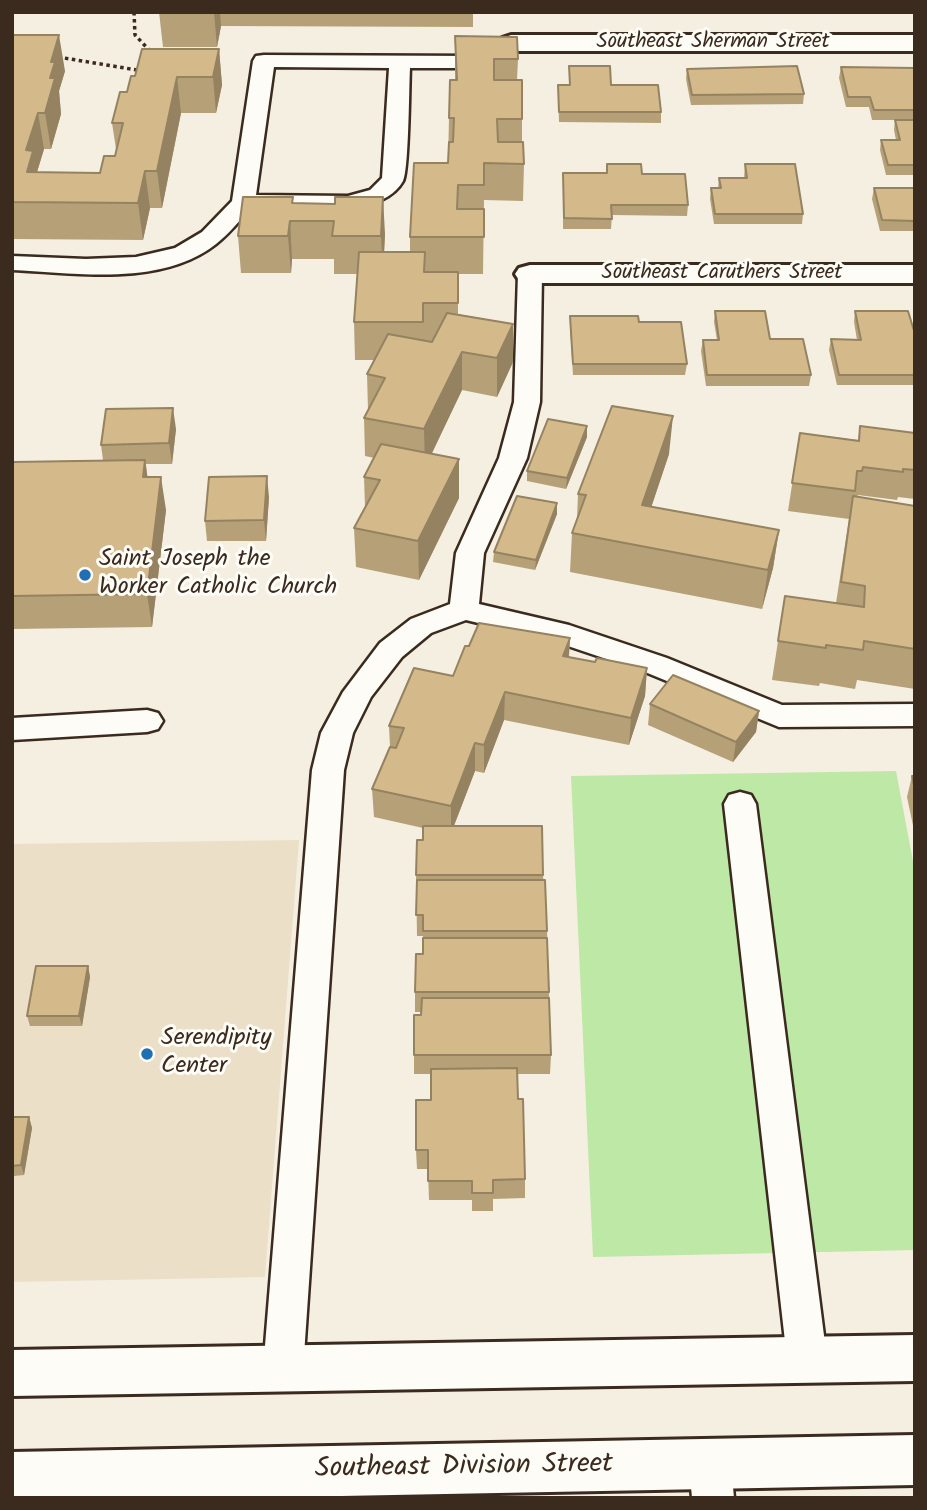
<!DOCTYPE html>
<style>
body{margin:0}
#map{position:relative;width:927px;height:1510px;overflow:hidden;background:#f5efe1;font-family:Kalam,sans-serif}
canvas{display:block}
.frame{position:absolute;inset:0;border:14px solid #3b2a1e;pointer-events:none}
</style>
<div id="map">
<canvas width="927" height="1510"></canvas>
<div class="frame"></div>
</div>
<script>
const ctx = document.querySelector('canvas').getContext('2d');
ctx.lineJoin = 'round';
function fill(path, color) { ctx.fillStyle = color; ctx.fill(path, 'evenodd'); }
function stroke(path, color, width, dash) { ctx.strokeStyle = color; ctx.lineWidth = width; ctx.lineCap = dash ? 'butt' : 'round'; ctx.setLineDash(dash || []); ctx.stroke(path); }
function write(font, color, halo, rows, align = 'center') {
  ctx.font = font + ' Kalam,sans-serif'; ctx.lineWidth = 6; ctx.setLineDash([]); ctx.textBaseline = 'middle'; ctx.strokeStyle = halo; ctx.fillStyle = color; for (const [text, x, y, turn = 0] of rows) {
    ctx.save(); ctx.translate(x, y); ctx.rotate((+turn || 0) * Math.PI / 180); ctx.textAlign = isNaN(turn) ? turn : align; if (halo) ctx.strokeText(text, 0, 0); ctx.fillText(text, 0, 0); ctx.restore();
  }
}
fill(new Path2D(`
 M299,840L265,1277L12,1282V844Z`), '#ebdfc7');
fill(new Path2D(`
 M896,771L915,872V1250L593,1257L571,776Z`), '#bde8a5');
const service = new Path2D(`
 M264,55L476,56L484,57L487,62L484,67L476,68H410C409,86 409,171 403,181C381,221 289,211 250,209C239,221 229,234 216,244C161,287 77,273 12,270V256L86,259L136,257L175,248L202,232L232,201L253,61L256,56ZM274,67L389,68L382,178L370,190L348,196L256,195Z
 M530,267L539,269L542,274L540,402L527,458L484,553L479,604L569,625L667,658L782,705L915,704V726L779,727L645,672L553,641L466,620L431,633L402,657L371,697L353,733L344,770L303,1370L297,1383L283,1389L269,1383L263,1370L312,770L321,733L343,692L380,643L411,619L450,604L456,553L499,458L514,402L518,274L521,269Z
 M147,710L158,713L163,721L158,729L147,732L12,740V718Z
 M740,792L751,795L756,804L827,1359L821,1372L807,1378L793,1372L787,1359L724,804L729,795Z
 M710,1445L725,1451L731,1465L734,1498H692L689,1465L695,1451Z`);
const minor = new Path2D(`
 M511,35H915V51H511L502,48L498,43L502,38Z
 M530,265H915V283H530L519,280L515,274L519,268Z`);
const primary = new Path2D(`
 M915,1335V1381L12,1396V1350Z
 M915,1435V1485L237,1498H12V1452Z`);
stroke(service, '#3b2a1e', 5);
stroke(minor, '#3b2a1e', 6);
stroke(primary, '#3b2a1e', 6);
stroke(new Path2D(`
 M134,12L135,35L151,52
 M58,57L143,71`), '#3b2a1e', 3.5, [3.5, 3.5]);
fill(service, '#fdfcf7');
fill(minor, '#fdfcf7');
fill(primary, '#fdfcf7');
fill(new Path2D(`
 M159,12H473V27L221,26L217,47H163Z
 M12,35L65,71L59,91L61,114L51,149H44L37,172L100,173L115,156L116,149L112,123L135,76L219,49L222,85L216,113H181L162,208H150L143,240L12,239Z
 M455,36L518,59L517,80L522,119V142L524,164L523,201L484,200L483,274H458V314L513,324V362L497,397L462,390L431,454L459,459V498L419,580L356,567L354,528L365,507L364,477L374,458L365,456L364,418L368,410L367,374L374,360H355L354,322L357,274H334V259H292L291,273H241L238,236L293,203L385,234L384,252H410V237L448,163L449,118L455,80Z
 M569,66L611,85L661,112V123L559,122L558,85H569Z
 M841,67L915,68V175H886L880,150L881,140H896L894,130L895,120H872L869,107H846L839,78Z
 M687,69L804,94L803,104L691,105L686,79Z
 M607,164L642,174L688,205L687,216L612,215L611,229H563V173H606Z
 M745,164L803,214L802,224H714L710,199L711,188H718L719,178H744Z
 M874,188H915V231H880L872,199Z
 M715,311L770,339L811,375L809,386H706L701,351L703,340H717L714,322Z
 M855,311L915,334V385H837L829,350L831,339L857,340L854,322Z
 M570,316L639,322L687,364L685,375H573L570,327Z
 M587,426V437L566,489L527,481V471Z
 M860,426L915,433V499L898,497L897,500L858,495L857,497L915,506V689L857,680L855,689L820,683L819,686L772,680L785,596L836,603L849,519L788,511L800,433L858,440Z
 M176,429L172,464H146L147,477L166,510L152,627L12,629V462L103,460L101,445Z
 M669,454L651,507L779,530L773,568L762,609L570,572L572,533L577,519L578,494Z
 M269,497L266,541H207L205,521Z
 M557,503V514L535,570L493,562L494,552Z
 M570,638L569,658L595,662L647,668L645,696L629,745L504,720L484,773L475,771L454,826L543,875L547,931L551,1055L550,1074H517L518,1099L525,1179V1198L493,1199V1211H472V1200H429L428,1169H417L416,1150L431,1100V1074H414V1055L421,1015L422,1012H415V992L423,954V936H417L416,875L423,840V828L374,817L372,789L390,747L389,726L453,676L469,646Z
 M650,704L759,711L756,732L733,762L648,725Z
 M912,776H915V835L907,797Z
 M88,966L90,977L82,1026H30L27,1016Z
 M12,1117H29L32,1128L24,1175L14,1176L12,1184Z`), '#b6a077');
fill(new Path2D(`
 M214,12H220L221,26L217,47Z
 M59,35L65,71L59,91L61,114L51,149L45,113L51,62Z
 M219,49L222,85L216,113L213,77Z
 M177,77L181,113L162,208L157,171Z
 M38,113L44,149L37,172H27L26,150Z
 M145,171L150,208L143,240L138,203Z
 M383,197L385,234L383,274L381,236Z
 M290,221L292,259L291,273L288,236Z
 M513,324V362L497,397V358Z
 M462,352V390L425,468L424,429Z
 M173,408L176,429L172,464L169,443Z
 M673,416L669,454L639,544L642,505Z
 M587,426V437L566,489L567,478Z
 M459,459V498L419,580L418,541Z
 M145,460L150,493L143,477Z
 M267,476L269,497L266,541L264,520Z
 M161,477L166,510L152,627L147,594Z
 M557,503V514L535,570L536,560Z
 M779,530L773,568L762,609L768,570Z
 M570,638L568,666L563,656Z
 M647,668L645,696L629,745L631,718Z
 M505,692L504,720L484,773V745Z
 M759,711L756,732L733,762L736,742Z
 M475,743V771L451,833V806Z
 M88,966L90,977L82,1026L79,1016Z
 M29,1117L32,1128L24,1175L21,1165Z`), '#948261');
const building = new Path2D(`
 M12,35H59L51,62H55L50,78H55L45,113H38L26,150L33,151L27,172L100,173L104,156H115L123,123H112L120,92H127L131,76H135L142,49H219L213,77H177L157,171H145L138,203L12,202Z
 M455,36L517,37L518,59H494V80H522V119H497L498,142H523L524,164L484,163V185H458L457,209H484V237H410L414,163H448L449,142H453L454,118H449L450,80H457Z
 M569,66H610L611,85H658L661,112H559L558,85H570Z
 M797,66L804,94L692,95L687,69Z
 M841,67L915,68V110H874L870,97H848Z
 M895,120H915V165H888L881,140H900Z
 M607,164H641L642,174H685L688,205H611L612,219L564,218L563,173H607Z
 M745,164H795L803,214H715L711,188H721L719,178H747Z
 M874,188H915V221L882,220Z
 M243,197H293L292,203L335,204V197H383L381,236H332L334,221H290L288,236H238Z
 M359,252H425L424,272H458V303H423V322H354Z
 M715,311H765L770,339H803L811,375H707L703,340H719Z
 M855,311H908L915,334V375H839L831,339L861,340Z
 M447,313L513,324L497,358L462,352L424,429L364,418L385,378L367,374L388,334L432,342Z
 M570,316H638L639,322H681L687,364H573Z
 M612,406L673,416L642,505L779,530L768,570L572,533L586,495L578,494Z
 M173,408L169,443L101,445L106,409Z
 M548,419L587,426L567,478L527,471Z
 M860,426L915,433V470L903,469V472L863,467L862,471H857L855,491L792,483L800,433L859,441Z
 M381,444L459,459L418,541L354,528L380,480L364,477Z
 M145,460L143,477H161L147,594L12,596V462Z
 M267,476L264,520L205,521L209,477Z
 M517,496L557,503L536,560L494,552Z
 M853,496L915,506V649L864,641L863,650L826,645V648L778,641L785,596L864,607L865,586L841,582Z
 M479,623L570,638L563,656L595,662L597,658L647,668L631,718L505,692L484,745L475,743L451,806L372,789L390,747L396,748L404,728L389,726L414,668L453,676L465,646H469Z
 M673,675L759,711L736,742L650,704Z
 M912,776H915V790Z
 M423,826H542L543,875H416L417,840H423Z
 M417,880H545L547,931H423V915H416Z
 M423,938H547L549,992H415L416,954H423Z
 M36,966H88L79,1016H27Z
 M422,998H549L551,1055H414V1015H421Z
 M517,1068L518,1099H523L525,1179L493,1180V1193H472V1181H428V1150H416V1100H431V1069Z
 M12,1117H29L21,1165L12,1166Z`);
fill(building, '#d4ba8a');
stroke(building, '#948261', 2);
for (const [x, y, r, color] of [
 [85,575,7,"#1f6fb2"],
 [147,1054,7,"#1f6fb2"]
]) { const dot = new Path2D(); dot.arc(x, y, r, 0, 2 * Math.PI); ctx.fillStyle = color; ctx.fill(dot); stroke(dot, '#fdfcf7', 2.5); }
write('21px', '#3b2a1e', '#fdfcf7', [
 ["Southeast Sherman Street",713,43],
 ["Southeast Caruthers Street",722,274]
]);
write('24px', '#3b2a1e', '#fdfcf7', [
 ["Saint Joseph the",99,561],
 ["Worker Catholic Church",99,589],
 ["Serendipity",161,1040],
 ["Center",161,1068]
], 'left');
write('28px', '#3b2a1e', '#fdfcf7', [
 ["Southeast Division Street",464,1469,-1]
]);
</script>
